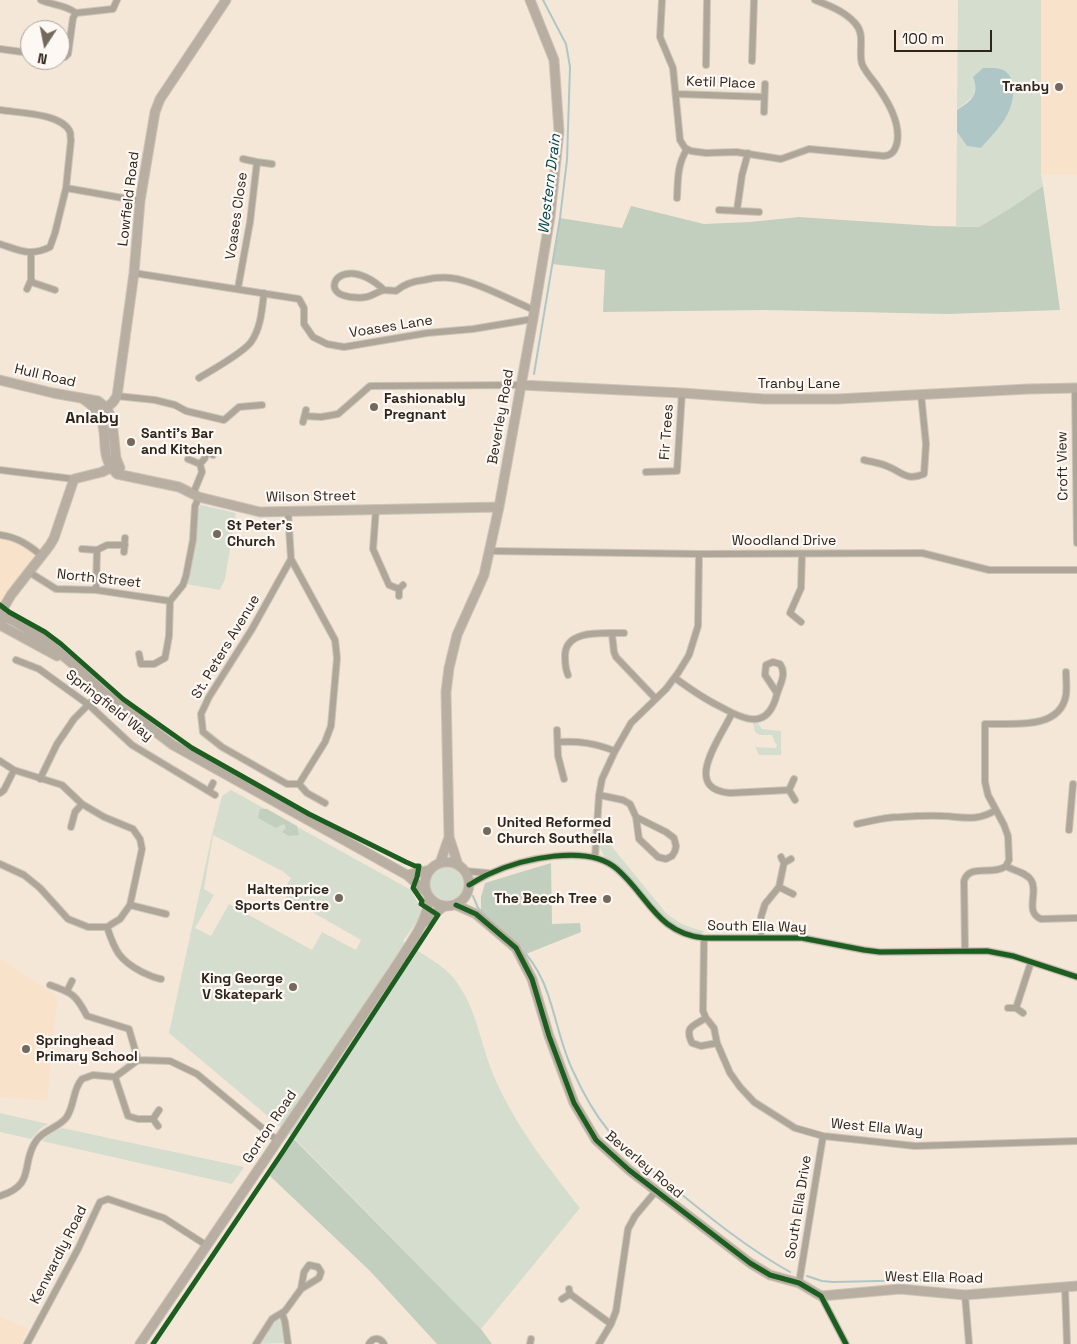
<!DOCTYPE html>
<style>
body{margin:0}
#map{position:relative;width:1077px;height:1344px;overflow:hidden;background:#f4e7d8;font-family:"Space Grotesk",sans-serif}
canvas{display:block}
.north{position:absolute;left:20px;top:20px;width:50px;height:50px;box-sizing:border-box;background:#fdf8f3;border:1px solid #aaa49d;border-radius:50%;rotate:191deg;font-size:14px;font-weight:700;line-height:20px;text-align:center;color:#2e251b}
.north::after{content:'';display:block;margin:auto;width:18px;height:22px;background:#73695d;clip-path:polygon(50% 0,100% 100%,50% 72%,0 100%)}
.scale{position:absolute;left:894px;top:30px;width:98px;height:22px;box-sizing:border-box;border:2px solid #2e251b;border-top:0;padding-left:6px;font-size:15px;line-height:18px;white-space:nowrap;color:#2e251b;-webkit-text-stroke:4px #fdf8f3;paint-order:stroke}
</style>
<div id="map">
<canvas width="1077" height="1344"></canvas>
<div class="north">N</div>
<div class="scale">100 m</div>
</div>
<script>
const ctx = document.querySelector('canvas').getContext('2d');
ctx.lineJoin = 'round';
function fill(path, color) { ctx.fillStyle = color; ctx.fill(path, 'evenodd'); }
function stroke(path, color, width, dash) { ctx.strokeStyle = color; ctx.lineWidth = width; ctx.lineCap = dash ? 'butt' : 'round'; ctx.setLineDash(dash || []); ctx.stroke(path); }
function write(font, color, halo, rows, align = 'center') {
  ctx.font = font + ' "Space Grotesk",sans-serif'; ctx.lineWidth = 4.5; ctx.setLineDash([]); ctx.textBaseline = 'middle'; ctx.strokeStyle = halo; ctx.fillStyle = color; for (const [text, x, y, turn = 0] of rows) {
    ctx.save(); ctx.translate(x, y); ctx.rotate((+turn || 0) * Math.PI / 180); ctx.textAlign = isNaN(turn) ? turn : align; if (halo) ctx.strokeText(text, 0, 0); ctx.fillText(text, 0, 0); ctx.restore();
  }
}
fill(new Path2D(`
 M1041,0H1077V175L1041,174Z
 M0,529L39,546L25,570L8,590L0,607Z
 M0,958L54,994L57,1001L47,1101L0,1097Z
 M0,1316L28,1329L21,1344H0Z`), '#f8e3ca');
fill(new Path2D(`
 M958,0H1041V174L1043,186L1009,209L979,227L956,226L957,132L967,146L981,148L1002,123L977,88L975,95L957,110Z
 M201,505L236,513L225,579L220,590L186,584L192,562L197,510Z
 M757,722L762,729L781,731V755H759L755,747L776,748L777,744L775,743L772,735H760L755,732L753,723Z
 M231,790L411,890L423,913L403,941C417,951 439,963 450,974C477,1003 480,1046 496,1081C517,1128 549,1168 580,1208L481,1329L294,1138L169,1033L212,835L222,796ZM213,835L282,871L291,878L287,885L286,897L361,940L356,950L322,932L312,950L229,904L211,936L195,928L214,895L204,889Z
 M601,829L604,830V837L666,913C678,923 689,928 704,931L700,936L671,926L605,858L600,848Z
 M428 884a18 18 0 1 1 36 0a18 18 0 1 1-36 0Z
 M0,1113L48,1124L40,1129L31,1139L0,1132Z
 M62,1128L244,1167L232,1184L42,1141L49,1134Z
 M277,1319L283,1323L286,1340L284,1343L259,1344L274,1321Z`), '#d5ddce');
fill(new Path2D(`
 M1043,186L1060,310L947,314L765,310L603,312L605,270L552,264L560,218L622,228L631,206L704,224L750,222L799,217L933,226L979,227L1009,209Z
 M260,809H267L297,826L299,835L289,836L282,832L286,828L284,824L276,828L258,818Z
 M551,863L552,924L580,923L581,932L526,954L521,946L481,913V897L485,883Z
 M293,1138L481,1329L492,1344H437L370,1271L270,1176Z`), '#c2cfbe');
fill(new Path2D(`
 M983,68C989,68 1000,67 1005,71C1017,80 1014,100 1009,111C1003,125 991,136 981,148L967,146L957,132V110C972,100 980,95 973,77Z`), '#aec7c6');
stroke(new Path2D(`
 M534,374L560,218L567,160L570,67L566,44L543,0
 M473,896L478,908L501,930
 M519,947C554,979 553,1030 573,1071C582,1091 594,1113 608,1130C626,1151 649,1168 670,1185C709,1217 747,1248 790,1272
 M807,1276L822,1281L833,1282L924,1280`), '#aec7c6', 2);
const street = new Path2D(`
 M41,0C52,5 66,5 76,13
 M662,0L660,37L673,68L680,140L685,148L691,151L706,153L736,152L781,159L809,149L884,156C892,155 895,151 897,143C901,122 887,100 875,83C870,77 865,71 862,64C858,50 866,35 855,23C844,11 830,6 815,0
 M0,49L30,53
 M60,57H65L68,54L73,18L76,13L113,9L117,0
 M752,61L754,0
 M706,65L707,0
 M677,94L764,97
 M0,110C18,113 62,113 70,132C71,134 70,137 71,140L66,188L55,233L50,247C30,257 19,250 0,244
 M764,112L765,84
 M257,162L272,164
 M66,188L140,201
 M677,198C678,180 677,165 687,149
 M719,210L759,212
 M737,210L742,175L748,153
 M31,254V280L34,283L55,290
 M134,273L299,299L304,308V324L313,337L327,344L344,347L427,333L473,329L533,319
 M238,288L250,222L257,162L243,159
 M27,289L31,280
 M384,290C375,281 359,271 346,274C342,275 338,277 336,280C327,297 357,299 366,297C373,296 378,291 384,290C388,290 393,291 396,291C404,284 414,281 424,280C433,278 442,277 451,278C476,281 510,300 534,310
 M199,378C212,370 243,353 251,342C261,328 262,309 264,293
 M1075,389L1077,543
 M117,396L155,400L175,405L186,411L224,420L239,407L262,405
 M305,416L321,417L338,414L370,386L521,385
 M303,422L306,410
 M199,449L213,455
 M188,459L200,464
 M864,460C872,462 881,463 889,467C903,473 907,481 924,474L926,444L921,394
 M0,470L74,479
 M646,472L677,471L682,393
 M193,494L202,472L200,464L205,458V452
 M376,509L373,549L389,585L399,589
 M288,512L291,559L335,640L337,658L331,726L325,742L299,784L307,793L325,803
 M0,535C17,537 29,545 42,556
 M82,549L97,550
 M489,551L699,554L922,553L989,570H1077
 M124,552L125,538
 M291,559L252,629L209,697L201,714L203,732L222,747L287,784H299
 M29,572L56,589L96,590L170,601
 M96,590L97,550L107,545H125
 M399,596V589L403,585
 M170,601L183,585L186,576L193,540L195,506L199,497
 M801,622L790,613L801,588L802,554
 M612,634L614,652L616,657L655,698
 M139,654L141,664H154L165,658L169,636L170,601
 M16,660L39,669L89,705L132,745L215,795
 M568,675C565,668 565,663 565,656C565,628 605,634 624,633
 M675,678C690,689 704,699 721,707C746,721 768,730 777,694C780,684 787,674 780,664L773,662L766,665L765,675L777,693
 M732,713C722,736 680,789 730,793L789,790
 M557,730L558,756L564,779
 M558,742C580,741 594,743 615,751
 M0,761L14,770L62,785L82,804L104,817L133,829L140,839L142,849L130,905L120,919L107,927H88L68,919L40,888L24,875L0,864
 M40,779L57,744L74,719L102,691
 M794,779L789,790L795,800
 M209,791L213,783
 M0,793L4,790L14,770
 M599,795L623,800L630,804L636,817L666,832L674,838L676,846L675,851L672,856L666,859L658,857L639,839L636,817
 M857,824C871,821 885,817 900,817C914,816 929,815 943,816C964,817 976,822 996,810
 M71,827L75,812L82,804
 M1069,830L1073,784
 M781,857L784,863L791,859
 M595,858L599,795L602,779L615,751L631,723L666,689L678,673L689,655L698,626L699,554
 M1006,866L1009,860L1008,836L1004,825L988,795L985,782V724C1011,723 1060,731 1066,695C1067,688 1066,679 1066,672
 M1006,866C1014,871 1026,872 1031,880C1039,892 1024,912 1041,919L1077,918
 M465,871L488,873
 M469,885C476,881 482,877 489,874C521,859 588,843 617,869C649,897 657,933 704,938H802L864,950L880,952L987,951L1013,956L1077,977
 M779,887L793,894
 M130,905L166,914
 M107,927C115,951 119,960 142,972C149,975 154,978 161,979
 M761,937V917L765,904L779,887L784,863
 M704,938L703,1011L706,1018L714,1028L717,1043L730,1073L740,1087L754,1102L795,1128L823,1136L915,1146L1077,1141
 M965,950L964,881C969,863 994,876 1006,866
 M50,985C73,993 76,995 87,1016L129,1029L138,1060
 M67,991L72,981
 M1008,1008H1016L1023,1013
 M1016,1008L1031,962
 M706,1018C693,1026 684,1027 692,1043L701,1046L717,1043
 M115,1077L128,1116L138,1119H153
 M158,1126L153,1119L159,1110
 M0,1196C37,1184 20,1164 36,1141C43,1130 58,1128 66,1118C75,1106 72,1090 82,1079L93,1075L115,1077L138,1060L170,1061L197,1074L278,1141
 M799,1283L823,1136
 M1065,1287L1067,1344
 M570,1294L611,1324
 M965,1295L969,1344
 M821,1296L846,1344
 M562,1299L570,1294L569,1289
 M282,1313L285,1322L288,1344
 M27,1344L78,1249L100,1202L108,1199L164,1218L206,1245
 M256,1344L272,1319L285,1311L301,1289L319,1278L321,1272L318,1267L309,1265L304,1272L301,1289
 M369,1344C373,1337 380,1337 384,1344
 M530,1344L531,1339
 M599,1344L611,1324L616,1311L628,1229L635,1216L656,1191`);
const secondary = new Path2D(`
 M0,380L53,393L98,401L107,408L112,421L116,458L120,468
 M521,385L682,393L764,399H837L1028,389L1077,388
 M83,399C120,423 92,451 117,474L179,487L199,497L260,512L499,507
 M100,414L113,402L117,396L134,273L140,201L155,112L160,99L226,0
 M0,610L4,607L11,595L50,545L54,538L74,479L102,472L118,464
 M0,616L12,620L43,639L73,664L102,691L173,745L407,875L425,891
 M0,625L57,656
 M425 884a22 22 0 1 1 44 0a22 22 0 1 1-44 0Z
 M440,863L448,840
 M458,865L449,837L446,692L449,668L457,635L484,575L499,507L533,319L550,217L559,131L554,60L530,0
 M407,875L430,870
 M456,905L476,914L516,948L532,979L549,1036L574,1103L596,1140L629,1170L750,1263L770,1275L799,1283L821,1296L900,1289L965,1295L1077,1286
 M423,923L444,906
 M140,1344L396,966C409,945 428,922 429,897`);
stroke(street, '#cec4b8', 8);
stroke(secondary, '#cec4b8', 11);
stroke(street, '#ada699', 6);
stroke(secondary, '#b8aea1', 9);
stroke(new Path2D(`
 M0,605L9,612L45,632L61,644L123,699L192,748L309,814L406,862L415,866H419L417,877L413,888L422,901L421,904L438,915L282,1153L153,1344
 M469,885C476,881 482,877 489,874C521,859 588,843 617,869C649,897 657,933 704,938H802L864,950L880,952L987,951L1013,956L1077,977
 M456,905L476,914L516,948L532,979L549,1036L574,1103L596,1140L629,1170L750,1263L770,1275L799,1283L821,1296L846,1344`), '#1b5e20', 5);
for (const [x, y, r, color] of [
 [1059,87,5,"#73695d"],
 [374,407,5,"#73695d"],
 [131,442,5,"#73695d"],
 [217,534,5,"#73695d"],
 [487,831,5,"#73695d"],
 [339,898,5,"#73695d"],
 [607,899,5,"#73695d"],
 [293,987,5,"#73695d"],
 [26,1049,5,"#73695d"]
]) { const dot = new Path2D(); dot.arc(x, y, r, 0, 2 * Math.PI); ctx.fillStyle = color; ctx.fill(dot); stroke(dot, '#fdf8f3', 2); }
write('14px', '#2e251b', '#fdf8f3', [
 ["Ketil Place",721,83,2],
 ["Lowfield Road",129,199,-83],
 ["Voases Close",237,216,-82],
 ["Voases Lane",391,327,-9],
 ["Hull Road",45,376,13],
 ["Tranby Lane",799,384],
 ["Beverley Road",501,417,-80],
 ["Fir Trees",667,432,-86],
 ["Croft View",1063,466,-91],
 ["Wilson Street",311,497,-1],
 ["Woodland Drive",784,541],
 ["North Street",99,579,6],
 ["St. Peters Avenue",226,647,-59],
 ["Springfield Way",109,706,38],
 ["South Ella Way",757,927,1],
 ["Gorton Road",270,1127,-56],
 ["West Ella Way",877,1128,5],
 ["Beverley Road",644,1165,40],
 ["South Ella Drive",799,1207,-81],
 ["Kenwardly Road",59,1255,-63],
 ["West Ella Road",934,1278,1]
]);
write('bold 14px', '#2e251b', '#fdf8f3', [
 ["Tranby",1049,87,"right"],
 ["Fashionably",384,399],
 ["Pregnant",384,415],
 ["Santi's Bar",141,434],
 ["and Kitchen",141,450],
 ["St Peter's",227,526],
 ["Church",227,542],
 ["United Reformed",497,823],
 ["Church Southella",497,839],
 ["Haltemprice",329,890,"right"],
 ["Sports Centre",329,906,"right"],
 ["The Beech Tree",597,899,"right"],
 ["King George",283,979,"right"],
 ["V Skatepark",283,995,"right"],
 ["Springhead",36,1041],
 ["Primary School",36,1057]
], 'left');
write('italic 15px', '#02434b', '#fdf8f3', [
 ["Western Drain",550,184,-83]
]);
write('bold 16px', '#2e251b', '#fdf8f3', [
 ["Anlaby",92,419]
]);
</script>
